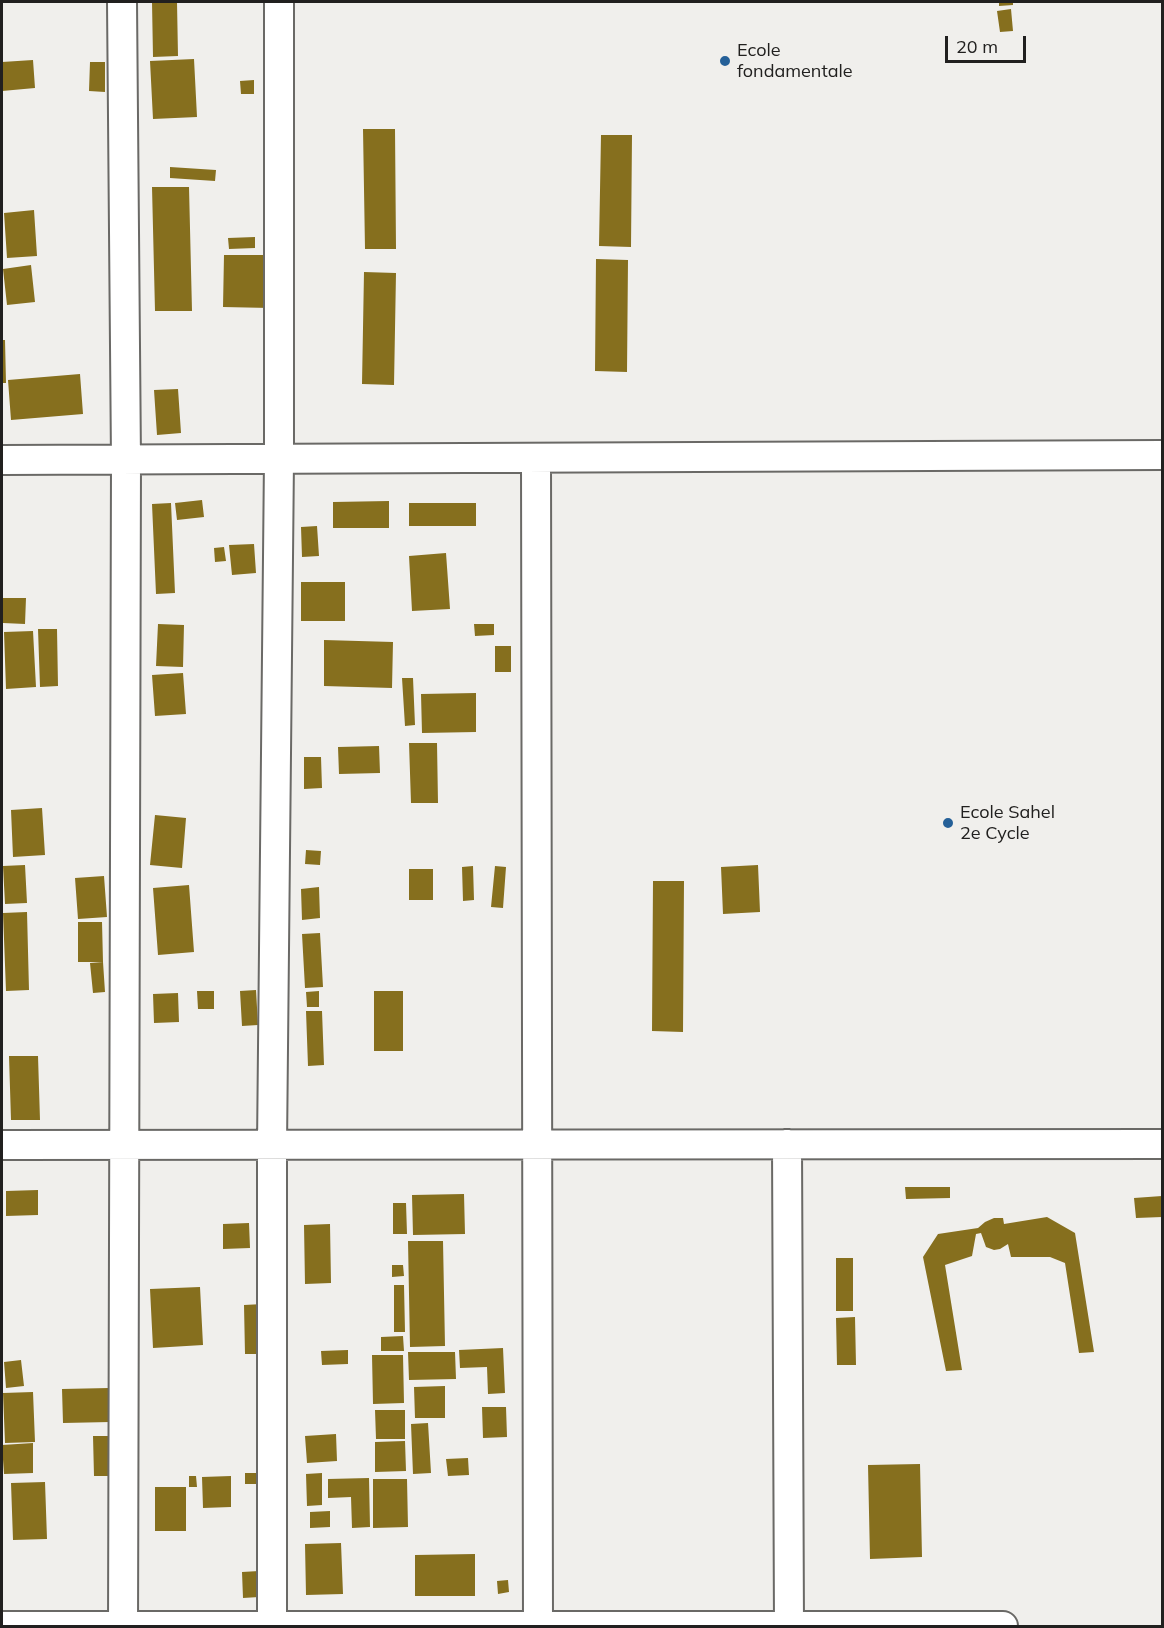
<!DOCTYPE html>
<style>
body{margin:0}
#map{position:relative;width:1164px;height:1628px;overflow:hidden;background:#f0efec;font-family:Mulish,sans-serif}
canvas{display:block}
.frame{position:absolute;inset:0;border:3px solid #21201f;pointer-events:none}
.scale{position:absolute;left:945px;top:36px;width:81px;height:27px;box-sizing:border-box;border:3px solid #21201f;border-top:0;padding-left:8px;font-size:18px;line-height:21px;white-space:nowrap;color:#21201f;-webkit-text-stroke:4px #f0efec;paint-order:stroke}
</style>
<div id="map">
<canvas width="1164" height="1628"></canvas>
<div class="frame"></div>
<div class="scale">20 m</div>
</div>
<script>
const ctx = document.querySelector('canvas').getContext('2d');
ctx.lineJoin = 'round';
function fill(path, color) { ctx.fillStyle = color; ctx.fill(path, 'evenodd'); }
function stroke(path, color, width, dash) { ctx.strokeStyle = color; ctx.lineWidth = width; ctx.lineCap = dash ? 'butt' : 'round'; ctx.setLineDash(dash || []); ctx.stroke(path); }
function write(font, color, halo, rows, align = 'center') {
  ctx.font = font + ' Mulish,sans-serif'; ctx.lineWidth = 5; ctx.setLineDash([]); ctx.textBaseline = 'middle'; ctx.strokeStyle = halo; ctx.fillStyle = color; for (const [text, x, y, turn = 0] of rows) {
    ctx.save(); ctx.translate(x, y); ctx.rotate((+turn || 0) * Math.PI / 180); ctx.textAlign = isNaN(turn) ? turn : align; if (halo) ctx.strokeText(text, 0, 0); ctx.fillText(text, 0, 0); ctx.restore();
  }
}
fill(new Path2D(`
 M152,2H177L178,56L153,57Z
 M999,2H1013V5L999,6Z
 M1011,9L1013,31L1000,32L997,11Z
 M194,59L197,117L153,119L150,61Z
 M33,60L35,88L2,91V62Z
 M90,62H105V92L89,91Z
 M254,80V94H241L240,81Z
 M363,129H395L396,249H365Z
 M601,135H632L631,247L599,246Z
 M170,167L216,170L215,181L170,178Z
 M152,187H189L192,311H155Z
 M34,210L37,256L7,258L4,213Z
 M255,237V248L229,249L228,238Z
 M224,255H271L270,308L223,307Z
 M596,259L628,260L627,372L595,371Z
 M31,265L35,302L7,305L3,269Z
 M364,272L396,273L394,385L362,384Z
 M2,340H5L6,383H2Z
 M80,374L83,414L11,420L8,380Z
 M178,389L181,433L157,435L154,390Z
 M202,500L204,517L177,520L175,503Z
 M389,501V528H333V502Z
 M171,503L175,593L156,594L152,504Z
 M409,503H476V526H409Z
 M317,526L319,556L302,557L301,527Z
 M254,544L256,573L232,575L229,545Z
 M224,547L226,561L215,562L214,548Z
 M446,553L450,609L412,611L409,556Z
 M301,582H345V621H301Z
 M3,598H26L25,624L3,623Z
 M158,624L184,625L183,667L156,666Z
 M474,624H494V635L475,636Z
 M38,629H57L58,686L40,687Z
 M33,631L36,687L6,689L4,632Z
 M324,640L393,642L392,688L324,686Z
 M495,646H511V672H495Z
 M183,673L186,714L155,716L152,675Z
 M402,678H413L415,725L405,726Z
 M476,693V732L422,733L421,694Z
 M409,743H437L438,803H411Z
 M379,746L380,773L339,774L338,747Z
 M304,757H321L322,788L304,789Z
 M42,808L45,855L13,857L11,810Z
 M155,815L186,818L182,868L150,865Z
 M306,850L321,851L320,865L305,864Z
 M25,865L27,903L5,904L3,866Z
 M758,865L760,912L723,914L721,867Z
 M473,866L474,900L463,901L462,867Z
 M495,866L506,867L503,908L491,907Z
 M409,869H433V900H409Z
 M104,876L107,917L78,919L75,878Z
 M653,881H684L683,1032L652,1031Z
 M189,885L194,952L158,955L153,888Z
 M319,887L320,918L302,920L301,889Z
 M27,912L29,990L6,991L3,913Z
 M78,922H102L103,962H78Z
 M320,933L323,987L305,988L302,934Z
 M103,962L105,992L93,993L90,963Z
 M256,990L258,1025L242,1026L240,991Z
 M197,991H214V1009H198Z
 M319,991V1007H307L306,992Z
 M374,991H403V1051H374Z
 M178,993L179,1022L154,1023L153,994Z
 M306,1011H322L324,1065L308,1066Z
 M9,1056H38L40,1120H11Z
 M905,1187H950V1198L906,1199Z
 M38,1190V1215L6,1216V1191Z
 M464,1194L465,1234L413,1235L412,1195Z
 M1162,1196V1217L1136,1218L1134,1198Z
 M393,1203H406L407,1234H393Z
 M1047,1217L1075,1233L1094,1352L1079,1353L1065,1263L1050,1257H1011L1008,1244L1000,1249L994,1250L986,1247L981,1233L976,1234L972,1256L945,1265L962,1370L946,1371L923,1257L938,1234L978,1228L985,1222L994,1218H1003L1004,1224Z
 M249,1223L250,1248L223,1249V1224Z
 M330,1224L331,1283L305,1284L304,1225Z
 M408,1241H443L445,1346L410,1347Z
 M836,1258H853V1311H836Z
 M392,1265H403L404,1276L392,1277Z
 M394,1285H404L405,1332H394Z
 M200,1287L203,1345L153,1348L150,1289Z
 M263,1304L264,1354H245L244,1305Z
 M855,1317L856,1365H837L836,1318Z
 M403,1336L404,1351H381V1337Z
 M503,1348L505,1393L488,1394L487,1367L460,1368L459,1350Z
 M348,1350V1364L322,1365L321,1351Z
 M408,1352H455L456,1379L409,1380Z
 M372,1355H403L404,1403L373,1404Z
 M21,1360L24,1386L6,1388L4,1362Z
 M445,1386V1418H415L414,1387Z
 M109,1388L110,1422L63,1423L62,1389Z
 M33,1392L35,1442L5,1443L3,1393Z
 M482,1407H506L507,1437L483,1438Z
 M375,1410H405V1439H376Z
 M428,1423L431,1473L413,1474L411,1424Z
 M336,1434L337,1461L307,1463L305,1436Z
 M93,1436H109V1476H94Z
 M405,1441L406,1471L375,1472V1442Z
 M33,1443V1473L4,1474L2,1445Z
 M468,1458L469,1475L448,1476L446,1459Z
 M920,1464L922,1557L870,1559L868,1465Z
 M245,1473H260V1484H245Z
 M322,1473V1505L307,1506L306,1474Z
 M189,1476H196L197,1487H189Z
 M231,1476V1507L203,1508L202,1477Z
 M369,1478L370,1527L352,1528L351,1497L328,1498V1479Z
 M373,1479H407L408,1527L373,1528Z
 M45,1482L47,1539L13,1540L11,1483Z
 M155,1487H186V1531H155Z
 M330,1511V1527L310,1528V1512Z
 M341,1543L343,1594L306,1595L305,1544Z
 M475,1554V1596H415V1555Z
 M259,1571V1597L243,1598L242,1572Z
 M508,1580L509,1592L498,1594L497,1581Z`), '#866f1e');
const street = new Path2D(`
 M122,2L126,461L123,1626
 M536,458L538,1626
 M2,460L1162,455
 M787,1144L789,1626
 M2,1145L1162,1144
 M2,1626H1003
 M272,1626V1145L279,459V2`);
stroke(street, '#6a6966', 32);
stroke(street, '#fff', 28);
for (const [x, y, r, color] of [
 [725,61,6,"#256098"],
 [948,823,6,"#256098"]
]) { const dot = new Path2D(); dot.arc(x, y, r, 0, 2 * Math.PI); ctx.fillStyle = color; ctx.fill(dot); stroke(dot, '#f0efec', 2); }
write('18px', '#21201f', '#f0efec', [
 ["Ecole",737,51],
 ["fondamentale",737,72],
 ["Ecole Sahel",960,813],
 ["2e Cycle",960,834]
], 'left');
</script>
